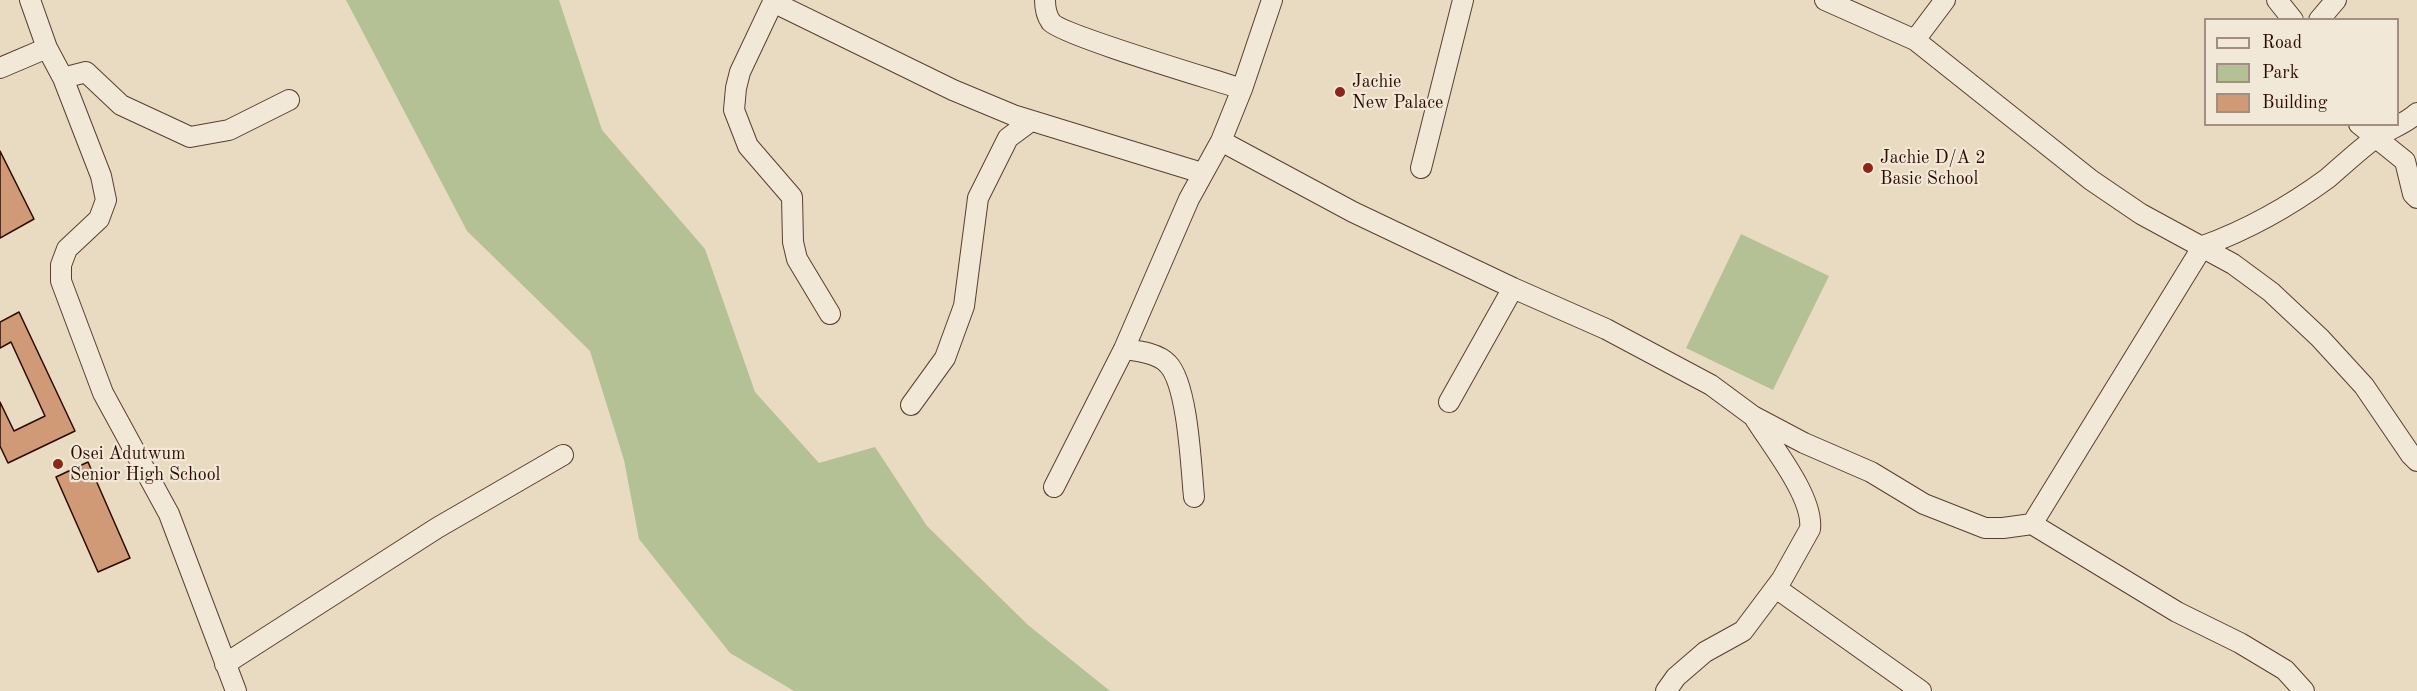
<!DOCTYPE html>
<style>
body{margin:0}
#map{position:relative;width:2417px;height:691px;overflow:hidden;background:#e9dbc1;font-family:"Old Standard TT",serif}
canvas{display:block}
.legend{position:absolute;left:2204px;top:18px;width:195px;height:108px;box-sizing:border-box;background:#f1e8d7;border:2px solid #a28f81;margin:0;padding:8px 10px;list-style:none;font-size:18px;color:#2b0a01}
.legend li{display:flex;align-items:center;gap:12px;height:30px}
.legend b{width:30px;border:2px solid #a28f81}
</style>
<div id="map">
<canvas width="2417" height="691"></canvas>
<ul class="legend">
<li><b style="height:8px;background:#f1e8d7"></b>Road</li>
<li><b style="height:16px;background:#b3c195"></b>Park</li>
<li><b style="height:16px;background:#cf9a75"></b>Building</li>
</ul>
</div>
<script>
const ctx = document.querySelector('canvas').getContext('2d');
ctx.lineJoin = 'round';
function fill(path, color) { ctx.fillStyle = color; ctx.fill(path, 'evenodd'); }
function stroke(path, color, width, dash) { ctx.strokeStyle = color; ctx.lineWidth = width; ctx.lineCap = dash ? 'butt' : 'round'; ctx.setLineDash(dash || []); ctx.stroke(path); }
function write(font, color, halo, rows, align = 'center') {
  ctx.font = font + ' "Old Standard TT",serif'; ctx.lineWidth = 4.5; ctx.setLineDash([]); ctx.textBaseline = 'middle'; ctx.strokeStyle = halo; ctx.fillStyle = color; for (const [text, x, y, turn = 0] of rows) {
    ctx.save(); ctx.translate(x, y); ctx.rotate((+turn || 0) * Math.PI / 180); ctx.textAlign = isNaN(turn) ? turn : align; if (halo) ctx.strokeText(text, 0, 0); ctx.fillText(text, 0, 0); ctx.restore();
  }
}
fill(new Path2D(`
 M346,0H559L602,130L705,249L755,392L819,463L875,447L927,526L1028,625L1110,691H794L730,653L639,539L624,460L590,351L467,231Z
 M1741,234L1829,276L1773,390L1686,348Z`), '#b3c195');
const building = new Path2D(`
 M0,151L34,219L0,238Z
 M19,312L75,431L8,463L0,446V402L14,431L45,416L11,342L0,348V322Z
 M88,462L130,558L98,572L56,477Z`);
fill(building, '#cf9a75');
stroke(building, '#2b0a01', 1.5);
const minor = new Path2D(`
 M30,0L47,48L63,78L101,176L106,200L99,219L67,249L61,265V281L103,393L169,514L236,691
 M774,0L740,72L736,88L734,110L748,146L792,197L793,242L797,259L830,314
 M1045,0C1045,8 1046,15 1051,22C1062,35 1215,80 1242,89
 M1825,0L1915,40L2091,180L2141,214L2233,264L2271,292L2320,338L2364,386L2411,455L2417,461
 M2277,0L2293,20
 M773,2L953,90L1013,115L1202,173
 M2319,20L2336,0
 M1915,40L1945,0
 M0,68L47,48
 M63,78L86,72L121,105L190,137L229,130L289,100
 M2359,124L2405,161L2413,194L2417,198
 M1221,141L1353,212L1513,288L1606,329L1711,385L1753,416L1804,443L1871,472L1924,504L1985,528H2003L2032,524L2177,612L2240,643L2285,670L2304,691
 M1421,168L1463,0
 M1124,349C1138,351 1158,353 1168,364C1188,385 1191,467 1194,497
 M1449,402L1513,288
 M911,405L945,358L964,306L978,198L1008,138L1031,121
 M1054,487L1124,349L1189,199L1221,141L1242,89L1272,0
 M2032,524L2203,246C2247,230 2290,206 2328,178C2343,165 2358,151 2374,139C2388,129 2404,125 2417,113
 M1776,588L1921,691
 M225,664L437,528L563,455
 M1666,691L1676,677L1705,652L1743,631L1782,579L1810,529C1814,497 1771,445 1754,417`);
stroke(minor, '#5a3e31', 22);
stroke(minor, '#f1e8d7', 20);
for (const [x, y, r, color] of [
 [1340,92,6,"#8f2418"],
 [1868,168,6,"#8f2418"],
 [58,464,6,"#8f2418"]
]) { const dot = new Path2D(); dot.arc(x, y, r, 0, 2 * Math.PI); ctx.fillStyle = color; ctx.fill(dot); stroke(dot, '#f1e8d7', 2); }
write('18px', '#2b0a01', '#f1e8d7', [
 ["Jachie",1352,82],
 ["New Palace",1352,103],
 ["Jachie D/A 2",1880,158],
 ["Basic School",1880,179],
 ["Osei Adutwum",70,454],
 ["Senior High School",70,475]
], 'left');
</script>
